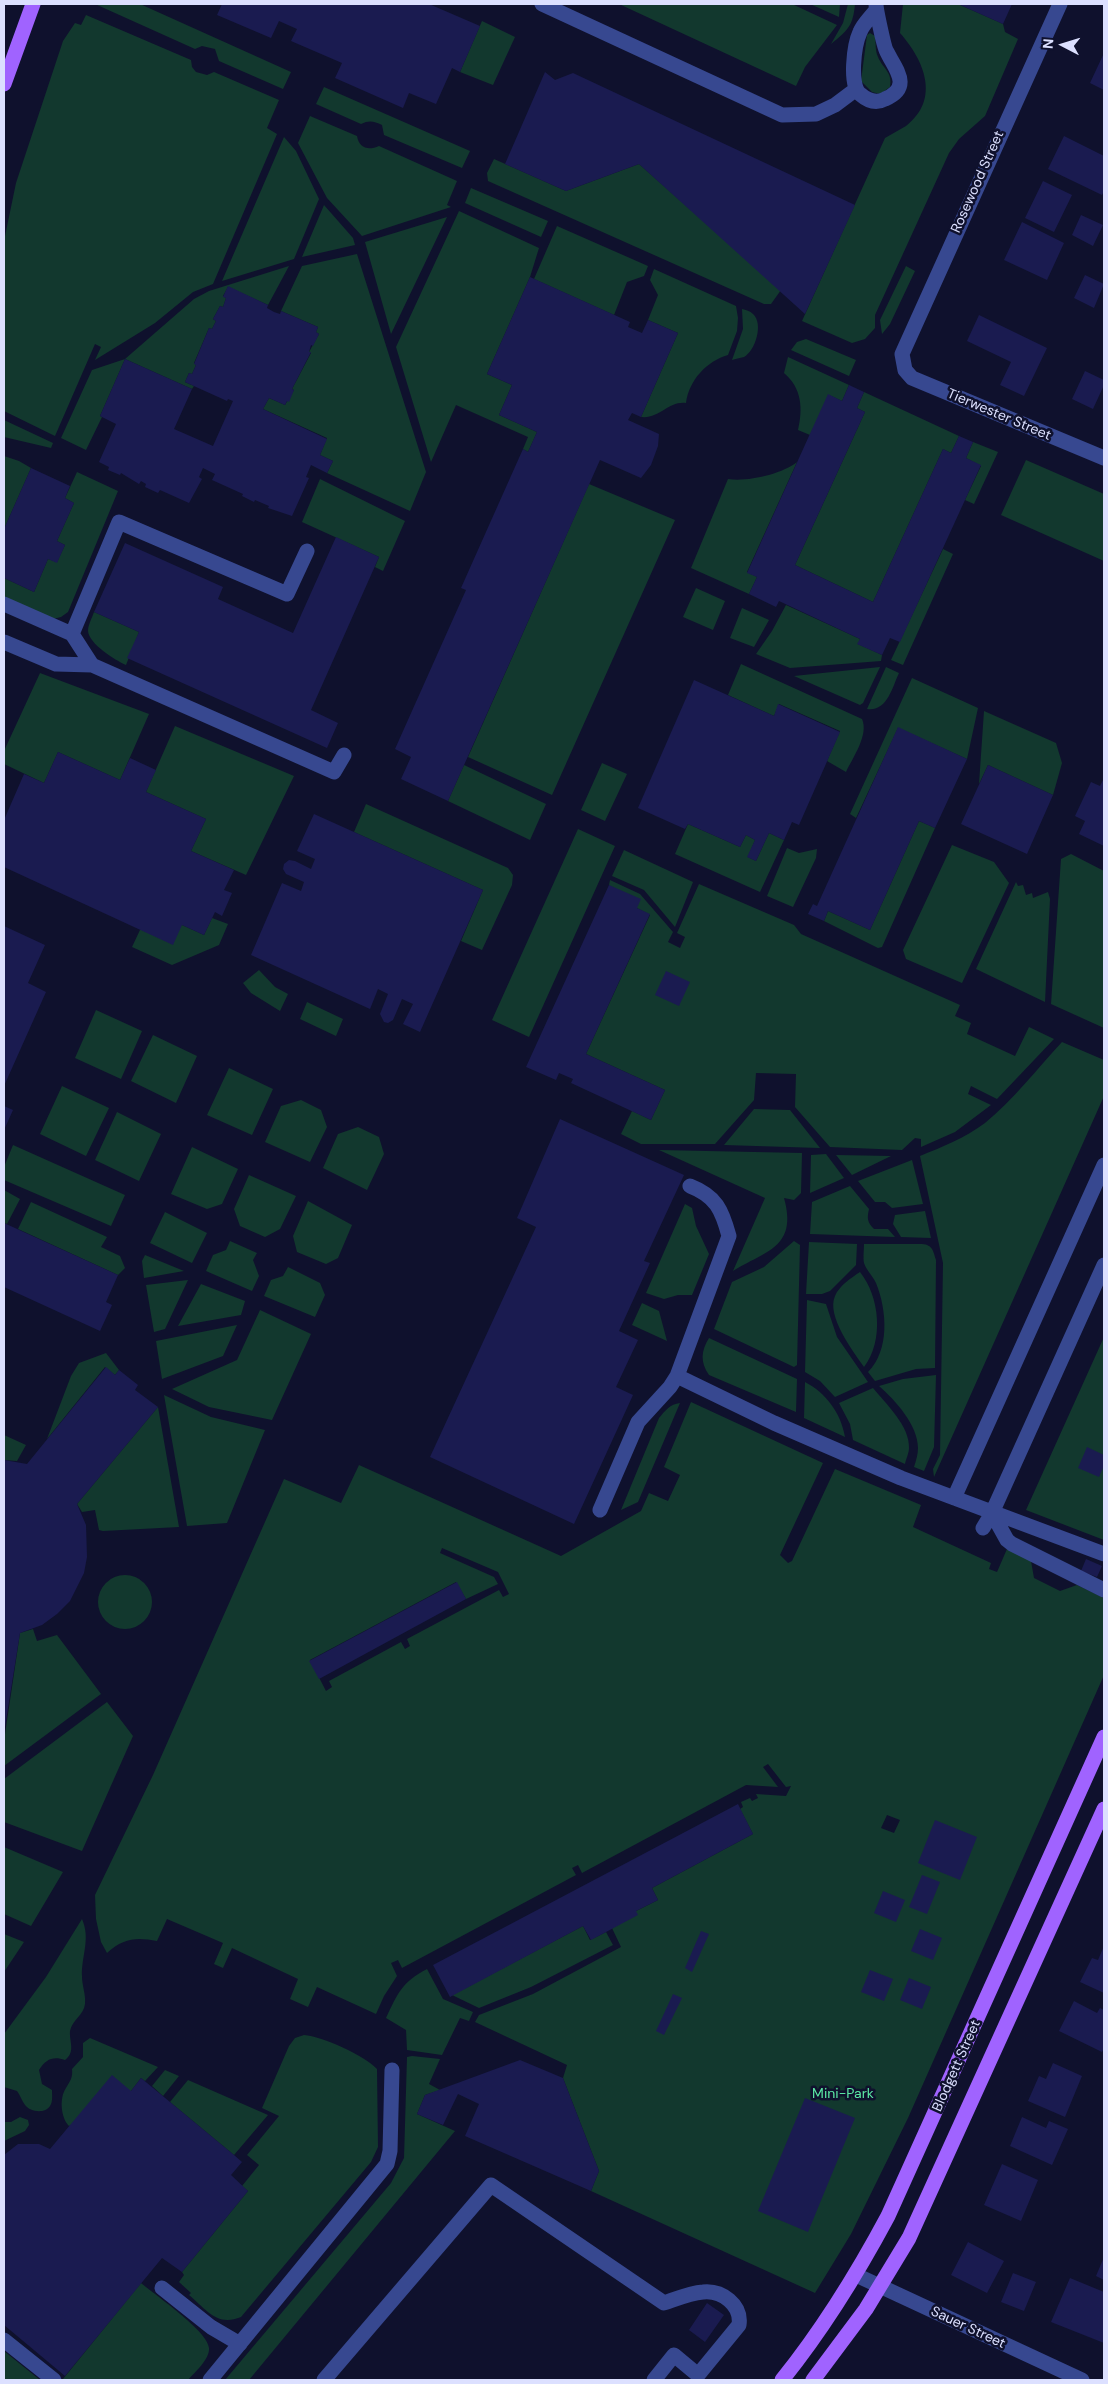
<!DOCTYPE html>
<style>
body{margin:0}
#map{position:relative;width:1108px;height:2384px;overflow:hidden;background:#0f112d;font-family:"DM Sans",sans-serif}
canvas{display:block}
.frame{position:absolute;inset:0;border:5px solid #dce0ff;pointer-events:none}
.north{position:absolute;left:1038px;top:20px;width:50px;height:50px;-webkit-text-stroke:4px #0f112d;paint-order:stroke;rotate:275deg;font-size:14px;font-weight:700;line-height:20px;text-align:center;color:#dce0ff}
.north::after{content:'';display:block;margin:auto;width:18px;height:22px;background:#dce0ff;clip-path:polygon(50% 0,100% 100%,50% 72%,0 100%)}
</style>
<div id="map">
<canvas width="1108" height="2384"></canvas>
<div class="frame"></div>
<div class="north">N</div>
</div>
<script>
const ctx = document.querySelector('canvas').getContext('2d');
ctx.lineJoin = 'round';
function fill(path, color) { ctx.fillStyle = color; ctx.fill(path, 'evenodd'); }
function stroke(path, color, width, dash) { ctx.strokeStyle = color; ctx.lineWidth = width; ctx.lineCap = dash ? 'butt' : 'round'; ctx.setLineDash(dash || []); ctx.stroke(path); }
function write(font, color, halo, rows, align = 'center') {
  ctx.font = font + ' "DM Sans",sans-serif'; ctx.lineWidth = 5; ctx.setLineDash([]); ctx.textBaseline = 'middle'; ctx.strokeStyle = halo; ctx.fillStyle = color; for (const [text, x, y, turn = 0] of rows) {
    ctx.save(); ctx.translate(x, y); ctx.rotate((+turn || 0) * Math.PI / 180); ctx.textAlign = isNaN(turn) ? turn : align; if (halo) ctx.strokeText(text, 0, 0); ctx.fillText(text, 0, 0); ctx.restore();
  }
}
fill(new Path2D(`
 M95,4H140L291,72L283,89L219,61L215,49L202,46L195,49Z
 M619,4H792L837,25L805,67L796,86Z
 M810,4H840L839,17Z
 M848,4H855C853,26 848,30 831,44L843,23Z
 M903,4H958L1003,24L1005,32L1018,39L985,116L959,139L949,153L875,315V328L865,339L852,343L802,321L885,138C892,134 899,130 906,126C941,99 924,60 900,33Z
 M86,15L191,60L192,67L196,72L207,75L214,72L279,100L267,128L277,134L213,284L193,292L155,323L95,360L101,347L95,344L55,436L4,411V241L16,183L63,41L75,23L81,25Z
 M482,21L515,37L493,85L460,72Z
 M870,33L875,36C876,44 875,50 878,57C883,69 893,72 890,87L880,94L872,92L861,81L867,35Z
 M324,87L470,151L462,168L384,135L382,125C374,121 369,120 361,124L316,104Z
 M310,116L357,136C359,148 368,151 379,146L457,181L447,205L451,207L362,236L327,198L298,143Z
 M284,137L296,151L319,199L294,259L222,281Z
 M494,159L566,191L639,164L781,290L771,304H764L488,181L487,173Z
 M471,188L548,221L541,237L465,203Z
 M324,205L353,238L355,245L302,257Z
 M459,211L539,248L530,277L487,374L512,385L499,415L537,432L528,452L523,449L528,437L456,405L431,462L396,347Z
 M447,217L391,334L365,242Z
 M557,226L648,266L644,276L627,282L614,315L534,279Z
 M357,254L426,472L410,511L327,473L333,461L320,455L327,438L263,409L269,398L285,405L294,390L292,389L311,353L309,352L319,334L316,332L318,327L281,311L302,266Z
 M289,266L268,305L228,287L223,296L226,298L223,307L220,306L213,319L216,321L212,329L209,328L194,363L196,365L192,374L189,373L185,382L194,386L192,389L125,359L100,416L102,417L86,450L61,438L92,370L125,359L194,299L209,291Z
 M906,266L915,271L890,324L882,334L880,320Z
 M654,269L736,306L738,318L737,331L728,355C707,361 689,380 686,403C668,401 660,419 641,417L678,333L648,320L658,295L650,280Z
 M742,309C746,310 750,311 753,314C764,324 755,351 744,357C740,358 735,359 732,360L743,329Z
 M806,339L856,360L849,376L791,350L797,342Z
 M788,357L849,385L842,401L829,395L810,435L798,430C803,409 802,388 784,373Z
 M864,392L959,436L951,453L943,449L873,602L795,565L865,412L857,408Z
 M4,420L53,443L51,448L4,437Z
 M973,442L998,452L974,504L965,500L981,466L966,458Z
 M4,456L19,461L31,468L4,529Z
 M1026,460L1104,494V561L1001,515Z
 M797,462L747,572L757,577L749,594L691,568L728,479C748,482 782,474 797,462Z
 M77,472L118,491L68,612L61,617L53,619L4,598V578L34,592L48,559L57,562L65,545L57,541L74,503L65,498Z
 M320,479L405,521L383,571L375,567L379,557L302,522Z
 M589,484L675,520L552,795L468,757Z
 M943,549L953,554L903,665L891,660Z
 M696,588L725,601L713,630L683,617Z
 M786,605L860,639L858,644L882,655L881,661L790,668L756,654L772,631Z
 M742,608L769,620L754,647L730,638Z
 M94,612L139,632L126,665C115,660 89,644 88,631C88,625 92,618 94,612Z
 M741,664L862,719C869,735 853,757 846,772L827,761L840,731L779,704L774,716L728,695Z
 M880,667L863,703L860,705L794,676Z
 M886,667L899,673C892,688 887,712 867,709Z
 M40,673L149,714L120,780L58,752L44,783L4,764V751Z
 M912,678L978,708L967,759L898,728L856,818L850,814Z
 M984,711L1056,743L1062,763L1053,795L988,765L979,784Z
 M175,726L294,776L246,875L191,851L206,819L146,792Z
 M602,763L627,774L605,821L581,810Z
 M464,765L546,804L530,840L448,801Z
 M366,804L508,868L513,875L512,885L482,950L461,941L483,890L354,832Z
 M919,821L935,828L882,947L878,948L824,921L828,911L870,930Z
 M688,824L740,847L746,835L755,840L748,857L756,861L769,833L784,840L760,892L675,854Z
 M578,829L615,846L529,1037L492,1020Z
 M952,845L994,862L1009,883L962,983L906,959L903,950Z
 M787,848L799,853L817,849L816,858L793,907L767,896Z
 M624,850L693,882L675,927L644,890L612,876Z
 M1071,854L1104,871V1028L1051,1004L1061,859Z
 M610,880L640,894L673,932L668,942L680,948L685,937L677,933L699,884L794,925L801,934L960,1005L955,1016L971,1023L967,1034L1015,1056L1029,1027L1054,1039L997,1099L971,1086L968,1094L991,1105L955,1132L921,1147V1139L915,1138L902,1150L830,1147L795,1107L796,1074L756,1073L754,1100L715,1144H641L621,1134L632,1111L651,1120L665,1090L586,1054L650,915L637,908L609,885Z
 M1016,882L1018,886L1023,885L1026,895L1032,893L1033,898L1048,892L1050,899L1045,1002L976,969Z
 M212,918L228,924L219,945L172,965L132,947L140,930L182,925L204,935Z
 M259,970L275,987L288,994L280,1011L251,993L243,983Z
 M307,1002L343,1019L336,1036L300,1019Z
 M96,1010L142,1031L121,1079L75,1058Z
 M153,1035L197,1056L176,1103L131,1081Z
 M1062,1042L1104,1060V1096L934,1477L933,1469L940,1455L943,1263L920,1156C942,1147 965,1138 985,1123C1013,1100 1037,1069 1062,1042Z
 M229,1068L273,1089L252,1135L207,1115Z
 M62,1086L109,1108L86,1156L40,1134Z
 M301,1100L321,1110L327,1127L310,1162L265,1142L281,1106Z
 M754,1109L790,1110L820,1148L724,1145Z
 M117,1112L161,1134L139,1181L95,1160Z
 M358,1127L379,1137L384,1154L367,1190L323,1168L338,1134Z
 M13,1145L125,1195L111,1226L4,1180V1167Z
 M192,1147L238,1169L222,1204L207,1209L171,1194Z
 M659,1150L802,1153L801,1193L794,1200L784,1198C798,1248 765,1251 733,1271L765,1198Z
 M826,1154L844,1178L810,1193L811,1155Z
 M836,1155L891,1156L852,1175Z
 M912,1160L923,1204L892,1208L885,1202H875L858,1181Z
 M249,1175L296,1196L280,1229L265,1237L240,1226L234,1209Z
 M850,1186L869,1209C867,1218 867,1222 874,1229H888L895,1237L810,1234L812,1202Z
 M4,1190L20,1199L7,1224L4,1223Z
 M308,1201L352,1225L338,1258L326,1264L297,1252L293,1236Z
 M31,1202L107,1237L101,1247L120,1256L125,1268L118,1275L18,1229Z
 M685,1204L692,1208L696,1226L709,1254L692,1295H678L664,1299L646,1293Z
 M925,1211L931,1238L901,1237L893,1224L895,1215Z
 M165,1212L207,1233L192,1263L150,1243Z
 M230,1241L257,1253L253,1260L259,1276L252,1291L206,1271L213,1255L226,1250Z
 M794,1241L800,1245L797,1365L794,1367L714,1329L732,1282L764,1267Z
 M809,1242L857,1244L856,1265L830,1291L822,1294H806Z
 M864,1244H922C933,1245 933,1251 936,1260L935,1368L916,1369L875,1381L868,1372C890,1350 887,1310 876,1283C873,1276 866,1270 864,1263C863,1258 864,1249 864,1244Z
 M145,1255L184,1271L144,1278L142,1261Z
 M288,1267L320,1283L325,1295L315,1317L264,1296L271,1280L283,1276Z
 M860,1272C880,1297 884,1341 864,1367C853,1351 826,1316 835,1296C839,1286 851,1278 860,1272Z
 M188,1280L165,1329L154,1332L146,1285Z
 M201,1284L245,1301L241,1315L178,1326Z
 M807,1300L826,1304L837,1337L868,1382L835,1397L820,1381L805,1372Z
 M642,1303L659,1311L667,1341L632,1325Z
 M260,1310L311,1334L272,1420L209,1407L172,1389L237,1360Z
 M237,1325L223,1356L162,1379L156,1341Z
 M1104,1337V1540L1026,1510Z
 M709,1338L797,1379L796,1412L709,1375C700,1362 701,1351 709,1338Z
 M106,1353L119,1370L115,1375L105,1367L47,1439L71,1376L79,1363Z
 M936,1375L934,1447L924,1471L914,1467C916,1461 918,1454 918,1448C918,1425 895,1400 879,1386L903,1379Z
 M805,1382C826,1393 841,1413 845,1437L804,1418Z
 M873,1388C886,1404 910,1426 909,1448C909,1453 906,1459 905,1464L853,1440L850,1424L839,1403Z
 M164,1395L211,1417L265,1430L227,1523L187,1526Z
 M691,1402L823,1463L780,1555L788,1563L792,1561L835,1469L921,1505L913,1527L991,1563L989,1569L997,1572L1007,1549L1031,1561L1034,1578L1060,1591L1077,1585L1104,1598V1675L908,2118L851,2234L815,2293L591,2191L599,2171L563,2078L567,2065L475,2022L479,2015L533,1994L621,1947L612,1928L636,1911L658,1900L652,1888L753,1834L740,1809L743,1807L741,1802L750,1798L752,1801L758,1798L756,1794L786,1796L791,1786L786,1787L768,1764L763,1767L778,1787L746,1785L582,1873L578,1865L572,1868L576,1875L402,1968L398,1960L391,1963L397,1976L384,1996L376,2014L317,1987L308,2007L290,1999L298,1979L232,1948L223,1968L214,1964L223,1943L167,1919L157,1941C137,1937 123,1938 107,1953L101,1942L96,1919L95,1895L153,1775L284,1479L341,1503L359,1465L561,1556L641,1511L649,1493L668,1501L680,1475L664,1467ZM442,1548L498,1572L509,1594L503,1597L499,1590L407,1639L410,1646L405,1649L401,1642L329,1681L332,1687L326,1691L310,1660L456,1582L466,1599L498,1584L494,1577L440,1553ZM887,1815L900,1820L894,1833L881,1828Z
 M680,1403L638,1502L621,1510L659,1418C665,1411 670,1404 680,1403Z
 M158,1407L179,1527L103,1531L99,1530L95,1510L82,1512L77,1504Z
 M4,1435L26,1445L17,1461L4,1460Z
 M98 1602a27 27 0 1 1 54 0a27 27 0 1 1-54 0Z
 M33,1629L37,1641L57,1635L101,1694L4,1766V1741L20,1633Z
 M107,1702L133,1736L82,1851L4,1822V1779Z
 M4,1847L63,1872L31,1926L4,1914Z
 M82,1919C91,1940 81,1956 82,1977C82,1985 86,1995 85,2004C84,2015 72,2020 70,2031C69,2041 76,2052 65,2060C53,2056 46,2059 39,2070L42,2084L52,2090C52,2095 53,2102 50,2106C45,2114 30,2112 25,2105C22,2101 20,2095 17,2091L4,2087V2034L46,1977Z
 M583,1926L590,1940L606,1932L613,1945L531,1987L479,2008L452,1995Z
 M4,1934L24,1942L4,1972Z
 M427,1969L443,1999L473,2012L469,2021L460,2018L442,2055L407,2050L406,2030L386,2018C398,1993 401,1983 427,1969Z
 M304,2035C322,2036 365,2056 377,2069L378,2147L371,2162L241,2317C217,2327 207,2310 189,2295L191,2293L179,2282L184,2275L182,2272L248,2191L242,2186L259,2165L247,2155L279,2116L262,2108L289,2046L295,2038Z
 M90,2038L158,2067L145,2081L141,2078L131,2091L69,2126C61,2118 59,2098 66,2088C70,2081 73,2078 72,2069L83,2057V2043Z
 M412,2056L440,2059L429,2084L440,2090L425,2095L417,2114L455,2131L249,2380H225L391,2183L404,2158L407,2057Z
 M165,2070L179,2076L163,2096L152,2086Z
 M188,2080L268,2115L234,2155L170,2102Z
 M20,2117L28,2120L29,2125L25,2131L4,2141V2122H11Z
 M141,2283C155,2295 208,2331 209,2348C210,2359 195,2372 188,2380L63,2379Z
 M4,2351L40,2380H4Z`), '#12382e');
fill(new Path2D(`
 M222,4H429L480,26L460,72L452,68L436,104L409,93L403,108L335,78L342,63L291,41L297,29L279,21L271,38L217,15Z
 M958,4H1012L1003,24Z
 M1104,53V90L1090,83Z
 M545,72L555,80L573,73L855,205L805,314L639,164L566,191L505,164Z
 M1064,136L1104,156V191L1102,195L1048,169Z
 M1043,181L1072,195L1054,232L1025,218Z
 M1081,215L1103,225L1093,246L1072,235Z
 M1022,222L1064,243L1047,280L1004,260Z
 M1085,275L1104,284L1094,308L1074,298Z
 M530,277L630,322L628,327L642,333L648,320L678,333L641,417L632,413L628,420L659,434L658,446L651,465L641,478L600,460L448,801L401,779L411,757L395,749L466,590L461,588L523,449L528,452L537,432L499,415L512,385L487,374Z
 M228,286L268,305L267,308L274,312L280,314L281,311L318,327L316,332L319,334L313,346L311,345L309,352H311L292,389L294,390L289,402L287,401L285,405L269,398L263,409L327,439L320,455L333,461L327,473L311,465L306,477L309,478L292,516L268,508L269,506L255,500L254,502L242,496L243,494L212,480L215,474L203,468L199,477L202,479L189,503L160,490L158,493L145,487L146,484L141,481L139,484L121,473L120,475L108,470L109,467L99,462L116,424L100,416L125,359L192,389L174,429L213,446L233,401L228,399L227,401L185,382L189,373L192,374L196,365L194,364L209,328L212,329L216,321L213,319L220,306L223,307L226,298L223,297Z
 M979,315L1047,348L1024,396L1000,385L1011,362L967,341Z
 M1085,371L1104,380V385L1093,409L1072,399Z
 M849,385L864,392L857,408L865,412L795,565L873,602L943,449L951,453L959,436L973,442L966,458L981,465L900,642L890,638L882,655L857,644L860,639L779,601L776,607L749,594L757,577L747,573L828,394L842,401Z
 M31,468L70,486L65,498L74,503L57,541L65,545L57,563L48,559L34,592L4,578V529Z
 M336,537L379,557L311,710L338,723L327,748L127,658L139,632L94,612L125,543L223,587L218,599L293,633Z
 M694,680L774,716L778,704L840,732L799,825L792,822L784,840L769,833L756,861L747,857L755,840L746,835L740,847L688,824L685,829L638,808Z
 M898,727L967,759L935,828L919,821L870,930L828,911L824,921L808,914L813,904L817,906Z
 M58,752L120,780L130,758L156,770L146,792L206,819L191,851L234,870L224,890L232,893L222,916L215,912L204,935L182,925L173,945L4,867V820L24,774L44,783Z
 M988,765L1053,795L1027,854L961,824Z
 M1104,778V846L1079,834L1085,821L1075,816L1091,782L1100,786Z
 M314,814L483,890L420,1032L403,1024L413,1004L402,999L393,1020L388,1023L384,1022L380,1014L388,994L378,989L370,1009L251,955L282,883L301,891L304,882L286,874L283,869L284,864L289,860L295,861L311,869L315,859L297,851Z
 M609,885L641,899L637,908L650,914L586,1054L665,1090L651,1120L571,1083L573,1079L559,1073L556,1080L526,1067Z
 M4,926L45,945L28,983L46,992L4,1086Z
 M666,971L690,982L679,1006L655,995Z
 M4,1106L13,1110L4,1130Z
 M560,1119L684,1175L644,1261L650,1263L619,1331L638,1340L616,1387L633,1395L574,1524L430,1457L536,1227L517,1218Z
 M4,1223L118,1275L106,1302L112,1305L100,1331L4,1287Z
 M106,1367L115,1375L119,1370L138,1385L135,1390L158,1407L77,1504L86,1525L87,1557L84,1573L70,1601L57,1614L42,1625L20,1633L4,1733V1460L27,1464Z
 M1087,1447L1104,1455V1466L1099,1477L1078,1468Z
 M1086,1559L1102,1566L1097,1577L1081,1571Z
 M457,1582L466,1599L319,1679L309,1661Z
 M738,1804L753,1834L652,1888L658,1900L636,1911L638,1915L591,1940L583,1926L450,1997L433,1965Z
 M935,1820L977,1837L960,1880L918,1863Z
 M922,1875L940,1882L927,1914L909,1907Z
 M883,1891L905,1900L896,1922L874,1913Z
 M920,1929L942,1938L933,1960L911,1951Z
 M701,1931L709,1934L692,1972L685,1968Z
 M1104,1946V1993L1080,1982L1092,1958L1098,1960Z
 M870,1970L893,1979L884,2001L861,1992Z
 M909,1978L931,1987L922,2009L900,2000Z
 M673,1994L682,1998L664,2035L656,2031Z
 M1074,2001L1097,2013L1100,2008L1104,2010V2048L1102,2052L1059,2031Z
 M520,2060L563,2078L599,2171L591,2191L465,2136L479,2104L458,2094L443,2125L417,2114L425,2095Z
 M1053,2063L1082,2076L1065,2117L1028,2101L1039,2076L1046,2079Z
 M112,2075L131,2091L141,2078L234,2155L242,2162L231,2175L248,2191L182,2272L162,2258L65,2376L4,2325V2155L18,2144H39L50,2149Z
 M805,2098L855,2118L808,2232L758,2211Z
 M1022,2117L1046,2128L1049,2121L1068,2129L1052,2165L1010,2146Z
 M1002,2164L1038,2180L1021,2221L984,2205Z
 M968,2242L1004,2261L987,2293L951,2275Z
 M1104,2257V2280L1096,2276Z
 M1013,2273L1036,2282L1024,2311L1001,2302Z
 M1070,2278L1104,2292V2343L1051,2322Z
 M707,2303L724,2315L705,2342L689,2330Z`), '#1a1b50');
stroke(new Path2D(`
 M542,4L782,115L816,114L835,105L855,90
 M1060,4L902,354L905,370L912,378L1104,458
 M876,10C871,17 863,24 860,32C854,45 849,85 860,94C868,101 876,104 885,99C913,87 895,69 887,52C884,48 876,9 876,4
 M4,604L72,634L92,665
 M72,634L119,522L287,594L307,551
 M4,642L56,664L92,665L334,772L344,755
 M677,1376L774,1423L901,1478L1104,1554
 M954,1498L1104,1165
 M600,1510L638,1422L670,1387L677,1376L729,1236C722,1210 716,1196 690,1186
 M992,1513L1007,1540L1012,1544L1104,1590
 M983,1528L992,1513L1104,1265
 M856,2275L1082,2380
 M162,2288L211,2327L240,2344
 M4,2340L54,2380
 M210,2380L387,2164L390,2151L392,2070
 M324,2380L491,2185L664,2303C676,2299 690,2293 703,2292C722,2290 742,2305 739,2325L698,2375L674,2355L654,2380`), '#374890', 15);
stroke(new Path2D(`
 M4,84L33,4
 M782,2380C823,2329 857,2274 888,2216L1104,1737
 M813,2380L866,2309L909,2238L1104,1809`), '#a063ff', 15);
write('14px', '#dce0ff', '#0f112d', [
 ["Rosewood Street",978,182,-66],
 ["Tierwester Street",999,415,23],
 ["Blodgett Street",957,2066,-66],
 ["Sauer Street",968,2328,25]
]);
write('14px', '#5ceaa5', '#0f112d', [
 ["Mini-Park",843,2094]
]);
</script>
